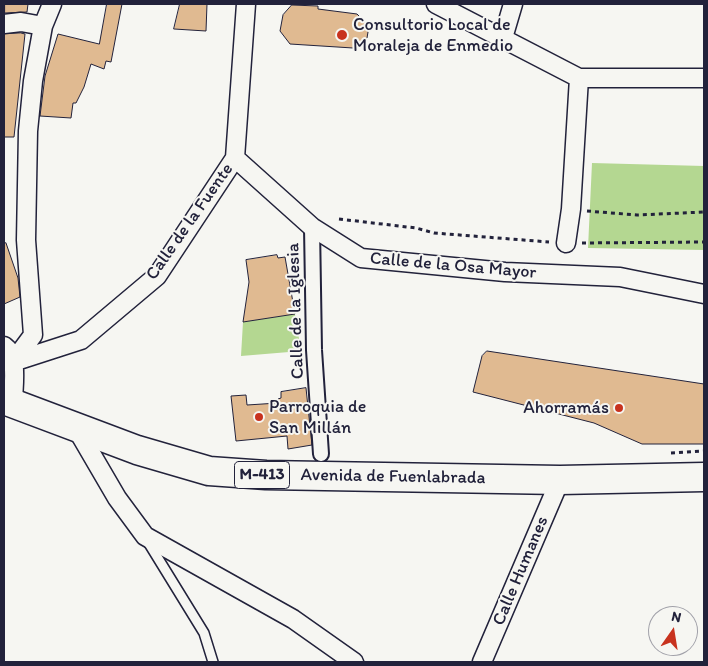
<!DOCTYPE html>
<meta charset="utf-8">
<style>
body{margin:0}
#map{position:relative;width:708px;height:666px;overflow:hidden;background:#f6f6f2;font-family:Itim,sans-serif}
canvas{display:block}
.frame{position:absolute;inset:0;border:5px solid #22223b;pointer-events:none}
.north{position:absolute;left:648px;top:606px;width:50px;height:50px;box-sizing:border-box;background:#f6f6f2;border:1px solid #a1a1a9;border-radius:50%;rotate:13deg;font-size:14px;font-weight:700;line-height:20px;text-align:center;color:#22223b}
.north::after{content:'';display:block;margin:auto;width:18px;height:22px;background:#c8321e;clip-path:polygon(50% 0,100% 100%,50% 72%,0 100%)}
</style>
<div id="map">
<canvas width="708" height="666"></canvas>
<div class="frame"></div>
<div class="north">N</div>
</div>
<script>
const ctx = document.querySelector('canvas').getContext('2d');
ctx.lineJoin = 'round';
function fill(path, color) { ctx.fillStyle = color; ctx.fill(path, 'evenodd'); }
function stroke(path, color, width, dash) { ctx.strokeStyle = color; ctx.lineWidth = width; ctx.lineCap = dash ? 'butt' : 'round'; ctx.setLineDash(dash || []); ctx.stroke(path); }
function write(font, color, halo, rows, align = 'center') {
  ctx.font = font + ' Itim,sans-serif'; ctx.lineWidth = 4; ctx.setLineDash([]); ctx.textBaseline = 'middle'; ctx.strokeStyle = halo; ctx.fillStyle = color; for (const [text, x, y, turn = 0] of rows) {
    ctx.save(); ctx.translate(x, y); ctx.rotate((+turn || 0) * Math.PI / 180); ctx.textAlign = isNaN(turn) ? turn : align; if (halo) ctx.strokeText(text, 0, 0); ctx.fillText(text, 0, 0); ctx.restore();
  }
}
fill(new Path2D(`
 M592,163L704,166V250L588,248Z
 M295,314L301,351L241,356L243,322Z`), '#b4d791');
const building = new Path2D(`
 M5,4H28L27,12L5,13Z
 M107,4H122L111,62L106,61L104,69L91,64L84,87L76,103H73L71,118L40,116L45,76L58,34L99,44Z
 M180,4H207L206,31L174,29Z
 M292,5L318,6V9L357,14L369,26L367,38L353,48L290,44L280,31L283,15Z
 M21,33L25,34L14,137H4V34Z
 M6,243L18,278L20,297L4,304V244Z
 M277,255L278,258L285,257L295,314L243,322L249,282L246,260Z
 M487,351L704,384V444H642L594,423L473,392L482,356Z
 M306,388L312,445L288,449L287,436L236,441L231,396L246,395L247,405L278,403V399L281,398V392Z`);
fill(building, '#e0ba91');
stroke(building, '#22223b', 1);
const service = new Path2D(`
 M148,542L204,633L213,662`);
const pedestrian = new Path2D(`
 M312,227L314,350L321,454`);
const minor = new Path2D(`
 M436,4L579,78H704
 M4,24L21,22L43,26
 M503,38L513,4
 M235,158L312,227L361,258L505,272L620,277L704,294
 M566,243L571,209L579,78
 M4,346C19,356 13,387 13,402
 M13,362L81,340L157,276L235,158L246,4
 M13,362L33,335L26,240L28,131L33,81L43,26L52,4
 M75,426L117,498L145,536L293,619L354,662
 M482,662L560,480`);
const primary = new Path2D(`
 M4,400L137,450L209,471L266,475L560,480L704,477`);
stroke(service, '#22223b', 12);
stroke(pedestrian, '#22223b', 18);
stroke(minor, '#22223b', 21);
stroke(primary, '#22223b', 31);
stroke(new Path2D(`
 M587,211L637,215L704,212
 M339,219L416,228L434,233L549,242
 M582,243L704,242
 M671,453L704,451`), '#22223b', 3, [4, 4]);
stroke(service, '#f6f6f2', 9);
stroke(pedestrian, '#f6f6f2', 14);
stroke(minor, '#f6f6f2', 18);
stroke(primary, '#f6f6f2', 28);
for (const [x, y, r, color] of [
 [342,35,6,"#c8321e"],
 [619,408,5,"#c8321e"],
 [259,417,5,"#c8321e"]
]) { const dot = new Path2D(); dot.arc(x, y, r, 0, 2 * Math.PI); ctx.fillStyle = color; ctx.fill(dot); stroke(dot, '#f6f6f2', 2); }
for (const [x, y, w] of [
 [262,475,55]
]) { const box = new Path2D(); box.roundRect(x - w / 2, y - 13.5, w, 27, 4); ctx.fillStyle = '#f6f6f2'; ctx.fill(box); stroke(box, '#22223b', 1); }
write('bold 16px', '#22223b', null, [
 ["M-413",262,475]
]);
write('18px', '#22223b', '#f6f6f2', [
 ["Consultorio Local de",353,25],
 ["Moraleja de Enmedio",353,46],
 ["Parroquia de",269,407],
 ["San Millán",269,428],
 ["Ahorramás",609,408,"right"]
], 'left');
write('18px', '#22223b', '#f6f6f2', [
 ["Calle de la Fuente",190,222,-55],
 ["Calle de la Osa Mayor",453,266,5],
 ["Calle de la Iglesia",296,311,-92],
 ["Avenida de Fuenlabrada",393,477,1],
 ["Calle Humanes",521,571,-67]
]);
</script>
